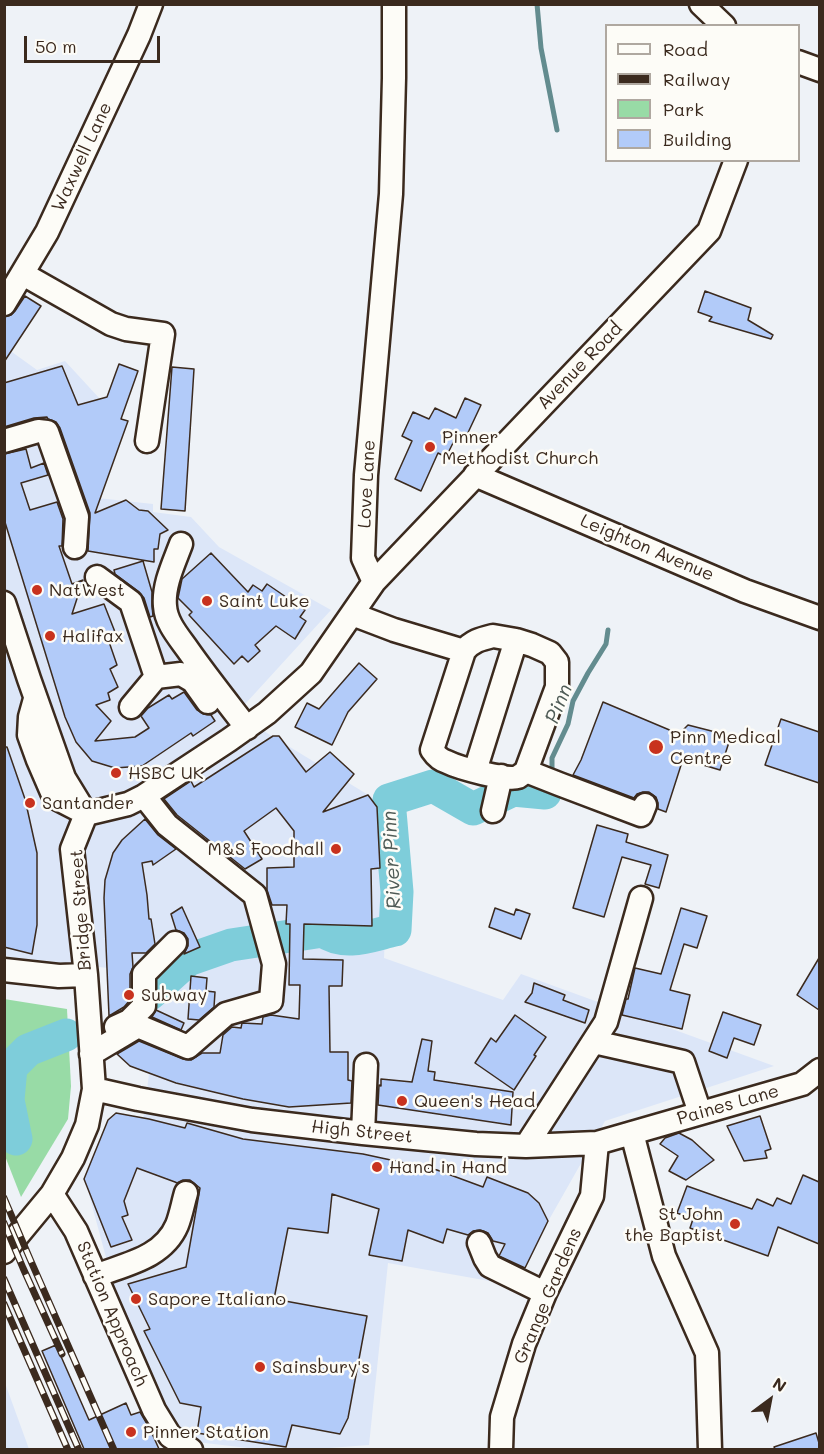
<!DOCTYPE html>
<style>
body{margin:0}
#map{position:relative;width:824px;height:1454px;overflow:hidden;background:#eef2f7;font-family:Mali,sans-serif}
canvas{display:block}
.frame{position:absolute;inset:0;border:6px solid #3b2a1e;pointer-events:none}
.legend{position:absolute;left:605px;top:24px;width:195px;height:138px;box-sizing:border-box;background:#fdfcf7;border:2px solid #afa8a0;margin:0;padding:8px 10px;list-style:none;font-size:18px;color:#3b2a1e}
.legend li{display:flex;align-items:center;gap:12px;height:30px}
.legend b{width:30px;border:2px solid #afa8a0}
.north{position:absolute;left:740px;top:1370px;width:60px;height:60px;-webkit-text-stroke:4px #fdfcf7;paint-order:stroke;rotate:32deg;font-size:16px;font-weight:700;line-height:24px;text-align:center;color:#3b2a1e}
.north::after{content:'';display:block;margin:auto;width:21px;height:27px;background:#3b2a1e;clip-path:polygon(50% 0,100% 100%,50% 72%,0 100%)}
.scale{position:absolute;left:24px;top:36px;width:136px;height:27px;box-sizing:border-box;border:3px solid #3b2a1e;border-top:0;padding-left:8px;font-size:18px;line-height:21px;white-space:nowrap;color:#3b2a1e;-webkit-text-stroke:4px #fdfcf7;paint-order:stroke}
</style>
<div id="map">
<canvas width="824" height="1454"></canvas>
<div class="frame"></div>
<ul class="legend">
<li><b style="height:8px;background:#fdfcf7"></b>Road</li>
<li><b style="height:8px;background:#3b2a1e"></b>Railway</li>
<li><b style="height:16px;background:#98dba6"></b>Park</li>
<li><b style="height:16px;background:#b2cbf9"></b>Building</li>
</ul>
<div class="north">N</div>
<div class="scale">50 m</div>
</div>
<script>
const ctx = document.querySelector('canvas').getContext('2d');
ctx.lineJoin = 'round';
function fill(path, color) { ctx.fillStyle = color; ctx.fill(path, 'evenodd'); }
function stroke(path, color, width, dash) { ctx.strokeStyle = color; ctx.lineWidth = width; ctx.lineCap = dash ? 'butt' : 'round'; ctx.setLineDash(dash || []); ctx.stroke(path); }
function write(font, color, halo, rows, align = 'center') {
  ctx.font = font + ' Mali,sans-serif'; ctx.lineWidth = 5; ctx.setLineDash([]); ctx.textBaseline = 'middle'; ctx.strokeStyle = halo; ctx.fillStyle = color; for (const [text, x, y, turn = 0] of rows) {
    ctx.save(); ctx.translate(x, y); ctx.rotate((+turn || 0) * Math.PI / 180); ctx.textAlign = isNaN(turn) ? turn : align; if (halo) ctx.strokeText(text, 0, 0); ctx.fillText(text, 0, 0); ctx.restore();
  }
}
fill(new Path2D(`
 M5,347L37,370L65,361L100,399L72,486L79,496L153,504V512L191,517L219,547L331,610L236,714L383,804L387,891L384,958L503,1000L521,974L774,1066L605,1121L512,1285L388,1263L369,1445L316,1449L265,1450L188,1441L174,1423L114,1287L87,1187L113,1119L143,1121L149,1074L115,1054L108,968L10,957L5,955Z
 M5,1383L29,1449H5Z`), '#dce6f8');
fill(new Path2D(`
 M4,999L67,1009L71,1086L68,1119L21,1197L5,1156Z`), '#98dba6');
stroke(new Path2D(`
 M537,4L541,48L557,130
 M552,774V758L568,724L573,701L588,673L606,644L608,630`), '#638c8f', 5);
stroke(new Path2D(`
 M150,994L188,960L231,945L323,931C345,947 372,935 395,930L397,892L389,800L433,786L473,809L513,790L545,793
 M16,1139L8,1100L11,1067L28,1050L66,1035`), '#7ecdda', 33);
const building = new Path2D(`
 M705,291L751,308L748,320L773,335L771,339L709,321L712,317L698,312Z
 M25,296L41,306L4,362V317L11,315L15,311Z
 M119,364L138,371L121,419L128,421L95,513L126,500L139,510L148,511L168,530L160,534L158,549H154V562L88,551L90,513L60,428L56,422L48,419L47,417L34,418L4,427V383L62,366L78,405L107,397Z
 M172,367L194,369L185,511L161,509Z
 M465,398L481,405L465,439L457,435L446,457L438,453L421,491L395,479L412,441L402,436L413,412L429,419L435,408L456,418Z
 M26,449L31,468L44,463L48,475L21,483L30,510L57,502L63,519L62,546H59L72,584L83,580L72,614L104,604L115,632L107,636L117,665L110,669L118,687L108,693L110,700L96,705L111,721L95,741L135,737L149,728L141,716L148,708L169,695L172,699L184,692L197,710L203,714L211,715L215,721L193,736L191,733L142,766L115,768L92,761L76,742L65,717L4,519V454Z
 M211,553L248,592L253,585L262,591L267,584L305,610L300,617L306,621L295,639L276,626L255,645L260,651L248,662L242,656L234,664L189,615L192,612L178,598L182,579Z
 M143,561L152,592V606L153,616L150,617L144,598L139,592L115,574L114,570Z
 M359,663L377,679L348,712L332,745L295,727L307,703L319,709Z
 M603,702L679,734L688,725L731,736L720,770L683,759L666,812L658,809V803L656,797L649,792H643L637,794L634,798L573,775L581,760Z
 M781,719L819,732V783L765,765Z
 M273,736H279L306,772L330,752L354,774L323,812L368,795L377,807L380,868L371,869L372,926L304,924L303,959L343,960L342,986H329L330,1052H348V1080L352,1081L351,1103L289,1107L243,1099L176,1083L130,1066L117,1054L139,1041L183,1059L191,1060L202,1053H220L223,1035L232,1027L241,1028L242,1023L262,1024L263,1017L271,1015L299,1019L300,985H289L290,924H286L287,905H272L267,890V868L294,867V831L276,808L244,831L262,859L245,869L177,815L164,799L191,781L194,787Z
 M4,747H7L25,799L37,853V925L32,954L4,947Z
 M145,819L158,835L176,849L153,865L152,861L142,863L147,895L149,919H151L155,944L146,953H132L133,967L130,974V1000L124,1007L109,1016L104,898L105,880L113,853L122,840Z
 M597,825L628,834L626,842L668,855L659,888L645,884L651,865L622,857L604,917L573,908Z
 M182,907L200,947L184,954L188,946V939L184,933L176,930L171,914Z
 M495,908L514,915L516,909L530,914L521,939L489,927Z
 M681,908L707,916L697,948L684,944L670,990L690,995L682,1029L622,1015L626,999H628L635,968L661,974Z
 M819,958V1010L797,995Z
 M191,976L207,978L206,991L215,992L214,1007L199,1020L188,1019Z
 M534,983L565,995L563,1000L589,1010L585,1023L525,1002L532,993Z
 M156,1010L184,1023L181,1030L152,1017Z
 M723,1012L761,1025L754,1045L734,1038L727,1058L709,1051Z
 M515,1015L546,1037L534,1055L536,1056L514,1090L475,1063L491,1038L496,1042Z
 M422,1039L432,1041L428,1071L435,1072L434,1080L513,1092L511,1125L378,1105L379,1085L381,1086V1079L412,1082Z
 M116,1113L149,1119L185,1128L187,1123L243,1139L363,1154L437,1170L483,1187L487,1177L528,1193L539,1203L548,1221L525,1268L499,1256L505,1244L493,1241L488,1233L480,1230L473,1231L468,1235L447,1229L443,1243L408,1230L402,1261L369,1255L379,1209L332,1194L328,1233L288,1228L274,1299L367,1316L348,1418L340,1434L292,1425L286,1447L197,1433L201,1407L180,1403L144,1331L150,1329L128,1284L186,1267L200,1188L190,1180H183L177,1183L175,1182L137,1168L124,1201L128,1215L122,1217L132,1240L111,1247L84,1179L108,1120Z
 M760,1116L771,1149L765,1151L767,1158L744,1161L727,1126Z
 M679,1133L692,1140L714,1160L686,1180L669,1171L678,1156L660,1144L665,1138Z
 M803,1175L819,1182V1244L778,1227L768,1256L690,1228L693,1219L677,1213L687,1186L752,1209L757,1199L773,1206L777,1198L791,1204Z
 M56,1345L89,1420L126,1403L131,1415L140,1412L150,1429L159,1449H84L42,1351Z
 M816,1433L819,1443V1449H775L774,1447Z`);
fill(building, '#b2cbf9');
stroke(building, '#3b2a1e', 1.5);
const minor = new Path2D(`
 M701,4L724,26
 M798,62L820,70
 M23,274L111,324L126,329L163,334L147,441
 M4,304L47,232L139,35L151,4
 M4,441L38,431L47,432L77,517L75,547
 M475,475L745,591L820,618
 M181,544C174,563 163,585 165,606C166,623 179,637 188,650C207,677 227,702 247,728
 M97,577L131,602L156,677
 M374,582L363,558L366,475L391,194L394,78V4
 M4,603L29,679L64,778L86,814
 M352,614L394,630L464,651
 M493,636L516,640L532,645L550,653L557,662V687L526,771C524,773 521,775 518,777C507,781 459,768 447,762C440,760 436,756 432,750L464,651C472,641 481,639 493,636Z
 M35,699L30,717L29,735L38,760L54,797L85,813
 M131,707L156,677L181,674L193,681L208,702
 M475,771L516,640
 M526,771L559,784L641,815L645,805
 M493,811L501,776
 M86,814L128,804L144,796L229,740L267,713L311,673L374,582L709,231L736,160
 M4,970L59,976L86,975
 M116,1027L129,1021L144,1006V974L175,943
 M594,1042L683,1062L700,1113
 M91,1054L138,1026L188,1047L226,1014L271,1001L274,964L255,895L167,825L144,796
 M94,1089L138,1099L252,1120L363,1133L476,1144L526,1146L597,1143L802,1084L820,1070
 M363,1133L366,1065
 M632,1133L664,1256L707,1353L710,1450
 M526,1146L606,1022L641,898
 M52,1194L76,1231L154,1410L170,1436L191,1450
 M479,1243L485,1258L490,1266L545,1293
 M4,1252L52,1194L73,1158L87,1125L94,1089L86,975L72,849L86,814
 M95,1276C126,1264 163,1258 177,1225C181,1215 183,1203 186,1193
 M501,1450L502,1417L524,1344L545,1293L592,1196L597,1143`);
stroke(minor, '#3b2a1e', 27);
stroke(minor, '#fdfcf7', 22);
const rail = new Path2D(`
 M4,1198L30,1259L114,1450
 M4,1223L23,1268L62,1354
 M4,1279L79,1450
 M4,1304L68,1450`);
stroke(rail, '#3b2a1e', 7);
stroke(rail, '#fdfcf7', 4.5, [14]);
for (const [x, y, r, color] of [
 [430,447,6,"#c8321e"],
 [37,590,6,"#c8321e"],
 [207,601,6,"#c8321e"],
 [50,636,6,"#c8321e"],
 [656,747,8,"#c8321e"],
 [116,773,6,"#c8321e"],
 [30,803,6,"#c8321e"],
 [336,849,6,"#c8321e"],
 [129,995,6,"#c8321e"],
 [402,1101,6,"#c8321e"],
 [377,1167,6,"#c8321e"],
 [735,1224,6,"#c8321e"],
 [136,1299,6,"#c8321e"],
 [260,1367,6,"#c8321e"],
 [131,1432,6,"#c8321e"]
]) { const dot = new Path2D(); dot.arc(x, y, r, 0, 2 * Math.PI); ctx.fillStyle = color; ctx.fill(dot); stroke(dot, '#fdfcf7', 2); }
write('18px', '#3b2a1e', '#fdfcf7', [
 ["Waxwell Lane",82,157,-65],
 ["Avenue Road",580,366,-46],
 ["Love Lane",367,484,-87],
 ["Leighton Avenue",647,548,23],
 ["Bridge Street",81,910,-94],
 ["Paines Lane",728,1105,-16],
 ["High Street",362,1132,6],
 ["Grange Gardens",548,1296,-67],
 ["Station Approach",112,1314,67]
]);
write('18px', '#3b2a1e', '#fdfcf7', [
 ["Pinner",442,437],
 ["Methodist Church",442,458],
 ["NatWest",49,590],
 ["Saint Luke",219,601],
 ["Halifax",62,636],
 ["Pinn Medical",670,737],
 ["Centre",670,758],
 ["HSBC UK",128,773],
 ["Santander",42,803],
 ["M&S Foodhall",324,849,"right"],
 ["Subway",141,995],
 ["Queen's Head",414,1101],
 ["Hand in Hand",389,1167],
 ["St John",723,1214,"right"],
 ["the Baptist",723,1235,"right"],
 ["Sapore Italiano",148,1299],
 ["Sainsbury's",272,1367],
 ["Pinner Station",143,1432]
], 'left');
write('italic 20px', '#4f5b56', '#fdfcf7', [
 ["Pinn",559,704,-68],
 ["River Pinn",392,860,-93]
]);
</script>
